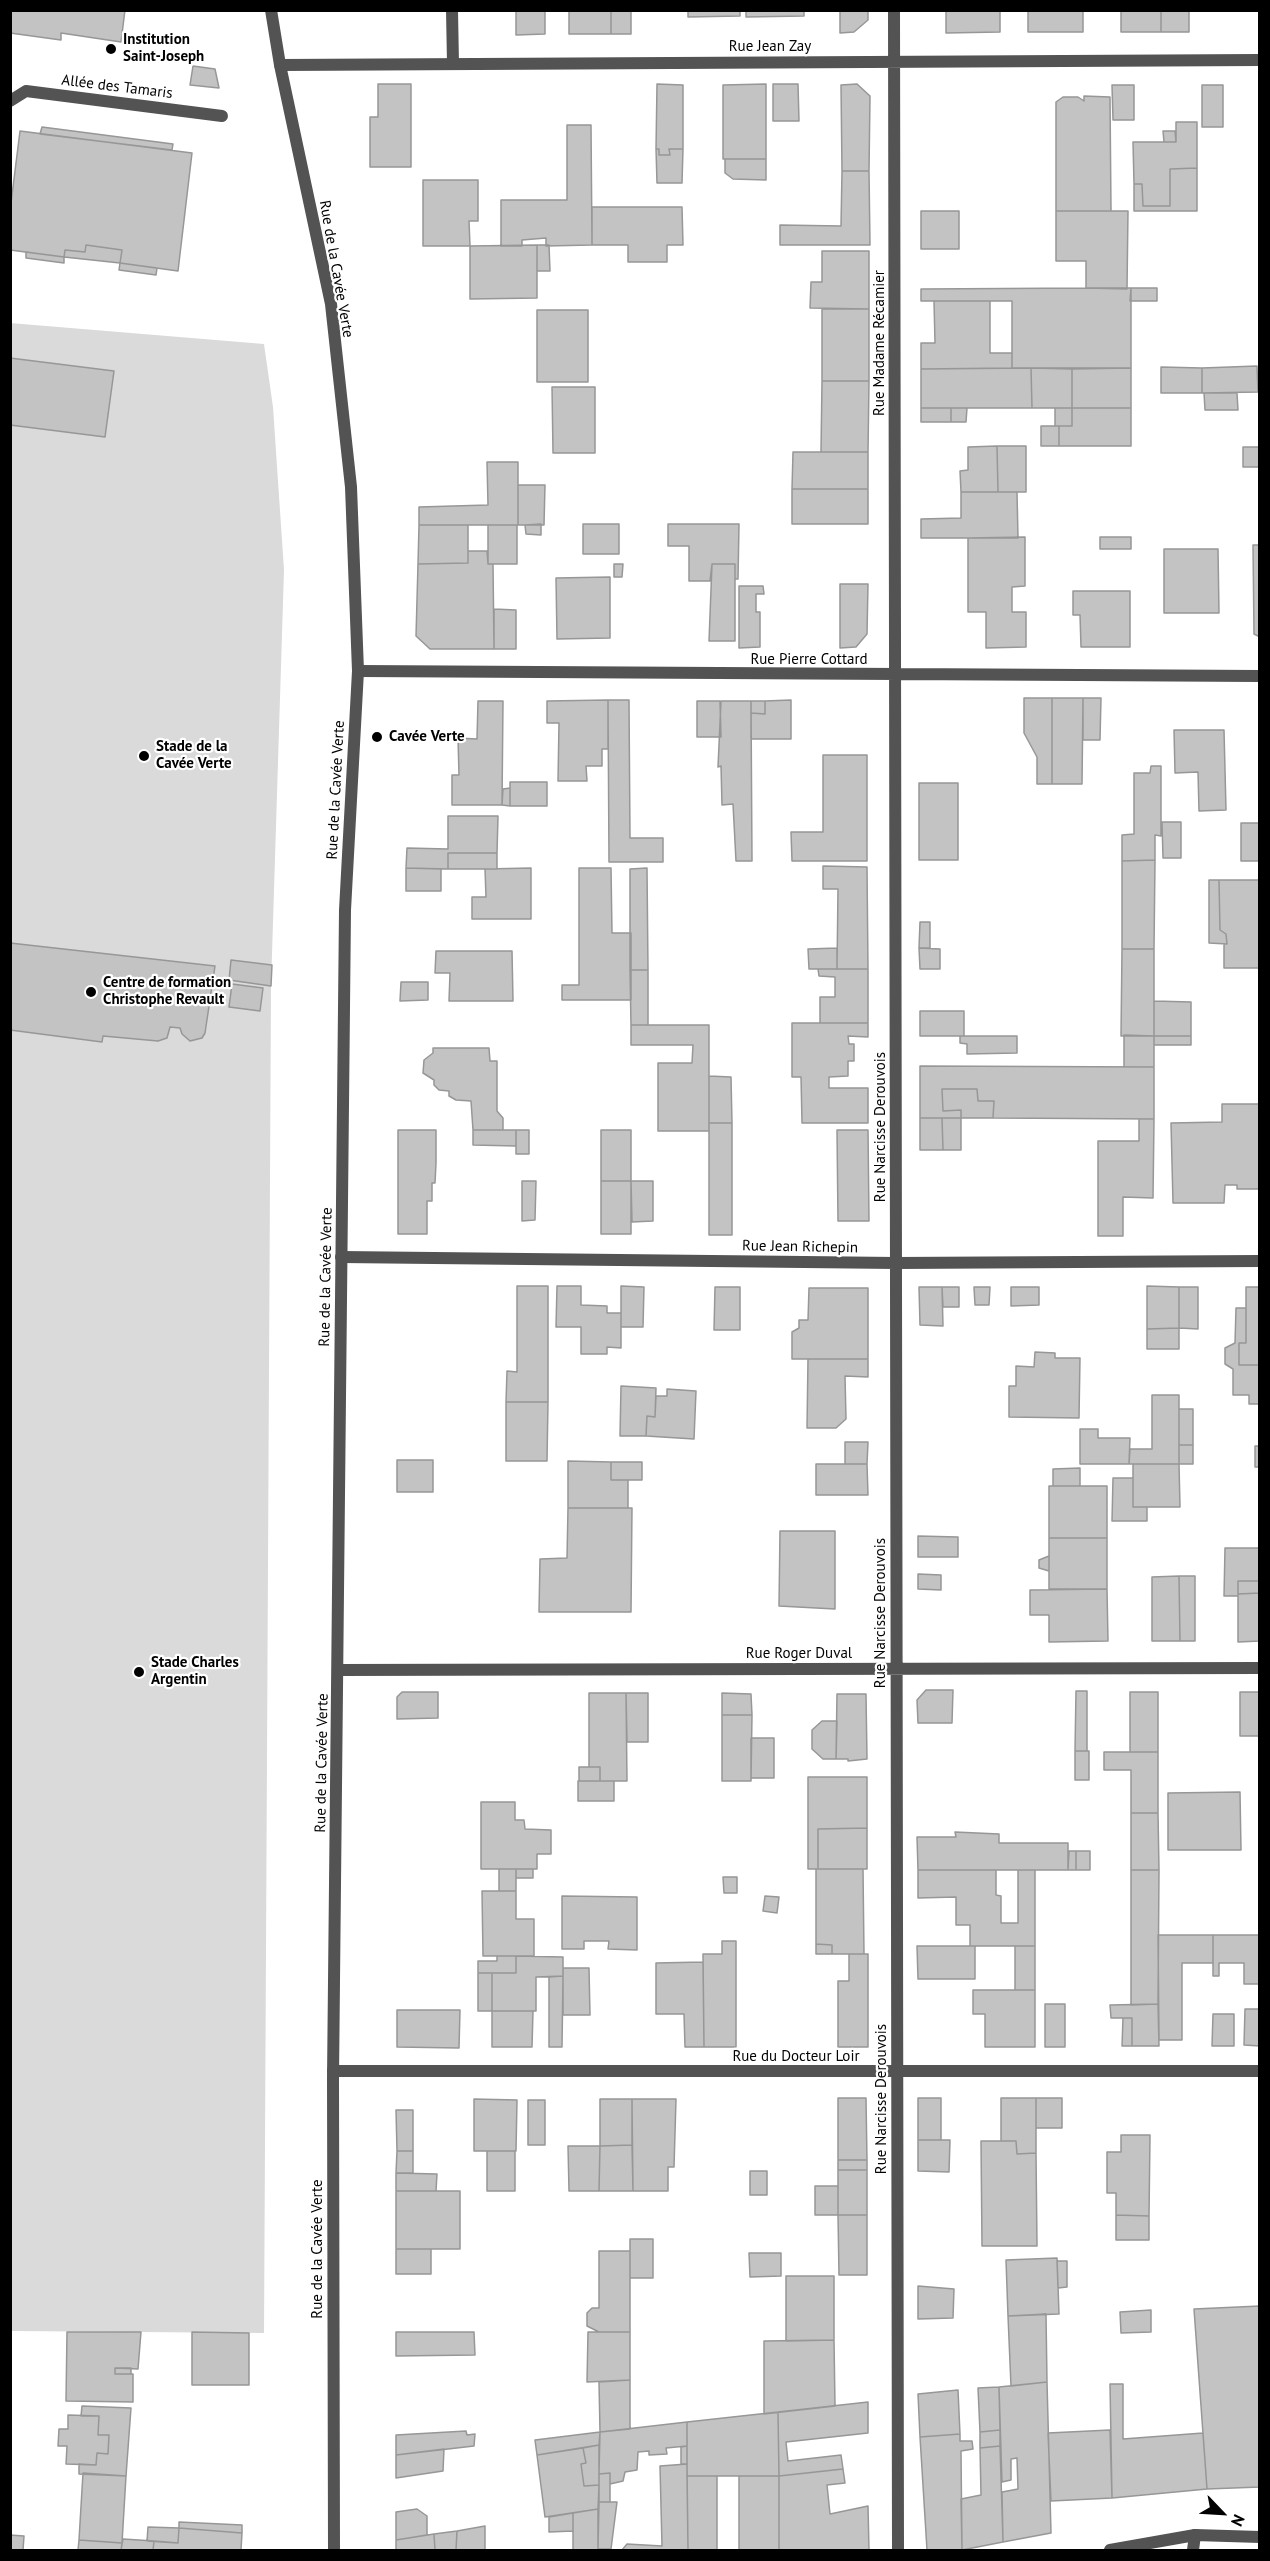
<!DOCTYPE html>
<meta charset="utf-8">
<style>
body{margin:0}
#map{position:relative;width:1270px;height:2561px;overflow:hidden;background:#fff;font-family:"PT Sans",sans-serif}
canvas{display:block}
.frame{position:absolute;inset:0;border:12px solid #000;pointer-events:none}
.north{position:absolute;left:1192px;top:2483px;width:60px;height:60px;-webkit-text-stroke:4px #fff;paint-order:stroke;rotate:115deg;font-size:16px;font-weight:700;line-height:24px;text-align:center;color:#000}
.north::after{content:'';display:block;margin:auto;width:21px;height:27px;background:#000;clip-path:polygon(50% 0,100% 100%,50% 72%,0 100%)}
</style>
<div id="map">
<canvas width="1270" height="2561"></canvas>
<div class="frame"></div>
<div class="north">N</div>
</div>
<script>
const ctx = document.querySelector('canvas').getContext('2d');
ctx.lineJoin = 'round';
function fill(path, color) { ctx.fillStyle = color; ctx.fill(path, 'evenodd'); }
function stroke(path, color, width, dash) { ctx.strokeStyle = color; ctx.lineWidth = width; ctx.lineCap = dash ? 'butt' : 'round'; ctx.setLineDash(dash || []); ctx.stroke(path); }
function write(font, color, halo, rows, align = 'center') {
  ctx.font = font + ' "PT Sans",sans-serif'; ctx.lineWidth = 4.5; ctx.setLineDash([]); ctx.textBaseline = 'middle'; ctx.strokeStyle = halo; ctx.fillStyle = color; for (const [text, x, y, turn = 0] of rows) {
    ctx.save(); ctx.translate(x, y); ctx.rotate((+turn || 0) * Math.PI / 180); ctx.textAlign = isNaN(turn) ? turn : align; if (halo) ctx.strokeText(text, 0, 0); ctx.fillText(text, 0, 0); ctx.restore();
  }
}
fill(new Path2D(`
 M10,323L264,344L273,407L284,570L271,986L264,2333L11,2331Z`), '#dadada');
const building = new Path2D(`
 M10,10H125L121,42L61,33V40L10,33Z
 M516,10H545V34L516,35Z
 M569,10H611V34H569Z
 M611,10H631V34H611Z
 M688,10H740V16L688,17Z
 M746,10H804V16L746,17Z
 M840,10H868V20L854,32L840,33Z
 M946,10H1000V32L946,33Z
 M1028,10H1083V32H1028Z
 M1121,10H1161V32H1121Z
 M1161,10H1189V32H1161Z
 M193,66L215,69L219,88L190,85Z
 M378,84H411V167H370V117H378Z
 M657,84L683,85V149H669L670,155H659V149H656Z
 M766,84V159H723V85Z
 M773,84H798L799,121H773Z
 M857,84L870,96L869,171H842L841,85Z
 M1112,85H1134V120H1113Z
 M1202,85H1223V127H1202Z
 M1084,96L1110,97L1111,211H1056V102L1063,97H1078L1084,101Z
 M1176,122H1197V168L1170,169V206H1143L1142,184H1134L1133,142H1176Z
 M567,125H591L592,245L546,246V238L522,240V246H501V200H567Z
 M42,127L173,144L172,150L40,134Z
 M20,131L192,153L178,271L120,263L122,250L86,245L85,252L65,250L64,257L10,250V211Z
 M1163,131H1175L1176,142H1164Z
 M656,149H659V155H670L669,149H683L682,183H657Z
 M725,159H766V180L733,179L725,173Z
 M1197,168V211H1134V184H1142L1143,206H1170V169Z
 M842,171H869L870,245H780V225L841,226Z
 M423,180H478V221H469L470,246H423Z
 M592,207H682L683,245H667V262H628V245H592Z
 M921,211H959V249H921Z
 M1056,211H1128L1127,289L1086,288V261H1056Z
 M86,245L122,250L120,263L64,257L65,250L85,252Z
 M537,245V298L470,299V246Z
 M537,245H549L550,271H537Z
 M822,251H869V309L810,308L811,282H822Z
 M26,252L64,257V263L26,258Z
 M120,263L157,268L156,275L119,270Z
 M1086,288H1131V368H1012V301H921V289Z
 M1131,288H1157V301H1130Z
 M934,301H990V353H1012V368L921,369V343H935Z
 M822,309H869V381H822Z
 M537,310H588V382H537Z
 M10,358L114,371L105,437L10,425Z
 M1257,366L1258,392L1202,393V368Z
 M1161,367L1202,368V393H1161Z
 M1031,368L1032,408H921V369Z
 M1031,368L1072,369V408H1032Z
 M1131,368V408H1072V369Z
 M822,381H869L868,452H821Z
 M552,387H595V453H553Z
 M1204,393H1237L1238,410H1205Z
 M921,408H951V422H921Z
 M951,408H967L966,422H951Z
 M1055,408H1072V426H1055Z
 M1072,408H1131V446H1059V426H1072Z
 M1041,426H1059V446H1041Z
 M997,446L998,492H961L960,471L968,470V447Z
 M997,446H1026V492H998Z
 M1243,447H1260V467H1243Z
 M793,452H868V489H792Z
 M487,462H518V525H419V507L488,505Z
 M518,485H545L544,525H518Z
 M792,489H868V524H792Z
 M961,492H1017L1018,538H921V519L961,518Z
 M541,524V535L526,534L525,525Z
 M583,524H619V554H583Z
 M668,524H739L738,579H735V564H712L710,581H689V546H668Z
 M419,525H468V563L418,564Z
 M488,525H517V564H488Z
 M1025,537V586L1012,587V612H1026V647L986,648V612H968V538Z
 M1100,537H1131V549H1100Z
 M1253,545H1260V637L1254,634Z
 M1164,549H1218L1219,613H1164Z
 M468,551H487L488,564H493L494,649H430L416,636L418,564L468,563Z
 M614,564H623L622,577H614Z
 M712,564H735V641H709Z
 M610,577V638L557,639L556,578Z
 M840,584H868L867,634L856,647L840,648Z
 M739,586H763L764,594H756V612H760V647L739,648Z
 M1073,591H1130V647H1081L1080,615H1073Z
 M494,609L516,610V649H494Z
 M1024,698H1052V784H1037V757L1024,733Z
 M1052,698H1083L1082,784H1052Z
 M1083,698H1101L1100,740H1083Z
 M608,700V749H602V766H586L587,781H558L559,723H547V701Z
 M608,700H629L630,838H663V862H609Z
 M791,700V739H751V713L765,714V701Z
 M478,701H503L502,805H452V775H459L458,738L477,739Z
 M697,701H720L721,737H697Z
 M721,701H751L752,861H736L733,804L722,805L721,766L718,767Z
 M751,701H765V714L751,713Z
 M1174,730H1224L1226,810L1199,811L1198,772L1175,773Z
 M823,755H867V861H792L791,832H823Z
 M1151,766H1161V836L1155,835V860L1122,861V835L1134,834V773H1150Z
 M510,782H547V806H510Z
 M919,783H958V860H919Z
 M510,788V806L502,805L503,789Z
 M448,816H498L497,853H448V869L406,868L407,848L448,849Z
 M1162,822H1181V858H1163Z
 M1241,823H1259L1260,861H1241Z
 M448,853H497V869H448Z
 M1155,860L1154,949H1122V861Z
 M823,866L867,867L868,969H837L838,889H823Z
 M406,868L441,869V891H406Z
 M531,868V919H472V897H486L485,869Z
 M579,868H611L612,933H631V1000H562V985H579Z
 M647,868L648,970H630V869Z
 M1209,880H1219L1220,930L1226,934L1227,944L1209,943Z
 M1219,880H1260V968H1224V944H1227L1226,934L1220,930Z
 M920,922H930V948H919Z
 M10,943L215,966L205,1033L202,1038L190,1041L182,1034L180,1028L170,1027L167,1038L158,1041L103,1036L102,1042L10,1030Z
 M837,948V969H809L808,949Z
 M919,948L940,949V969H920Z
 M1122,949H1154V1036H1121Z
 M436,951H512L513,1001H449L450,973H435Z
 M231,960L272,965L271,986L229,980Z
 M818,969H868V1023H820V997H835V977L819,976Z
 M630,970H648V1025H631Z
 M401,982H428V1000L400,1001Z
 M232,984L263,988L260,1011L229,1007Z
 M1154,1001L1191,1002V1036H1154Z
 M920,1011H964V1036H920Z
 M792,1023H868V1037L848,1036L849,1044H854V1061H848V1076L829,1077V1088H868V1123H802L801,1077H792Z
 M631,1025H709V1131H658V1063H692L693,1045H631Z
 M1124,1035L1154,1036V1067H1124Z
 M960,1036H1017V1053L967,1054V1044L960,1043Z
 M1154,1036H1191V1045H1154Z
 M433,1048H489L490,1061H497V1111L503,1118V1130H473L471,1101L456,1100L449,1096V1091L439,1090L434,1085V1080L423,1073L424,1060L433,1053Z
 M920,1066L1154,1067V1119L993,1118L994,1101H978L977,1089H942L943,1111L961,1110V1118H920Z
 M709,1076L731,1077L732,1123H709Z
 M942,1089H977L978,1101H994L993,1118H961V1110L943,1111Z
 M1222,1104H1260V1189H1237V1185H1225L1224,1203H1173L1171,1123L1222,1122Z
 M920,1118H942L943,1150H920Z
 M942,1118H961V1150H943Z
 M1139,1119H1154L1153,1198L1123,1197V1236H1098V1141H1139Z
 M709,1123H732V1235H709Z
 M398,1130H436V1163L435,1183H432V1201H427V1234H398Z
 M473,1130H516V1146L473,1145Z
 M516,1130H529V1154H516Z
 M601,1130H631V1181H601Z
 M837,1130H868L869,1221H838Z
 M522,1181H536L535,1220L522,1221Z
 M601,1181H631V1234H601Z
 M631,1181H653V1221L632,1222Z
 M517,1286H548V1402H506L507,1371L517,1372Z
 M557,1286H581V1305L607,1306V1313H621V1348L607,1347V1354H581V1327H556Z
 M621,1286L644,1287L643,1327H621Z
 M1147,1286L1179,1287V1328L1147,1329Z
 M715,1287H740V1330H714Z
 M919,1287H942L943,1326L920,1325Z
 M942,1287H959V1307H943Z
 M974,1287H990L989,1305H975Z
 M1011,1287H1039V1305L1011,1306Z
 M1179,1287H1198V1329L1179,1328Z
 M1246,1287H1260V1365H1239V1343H1246Z
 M809,1288H868V1359H792V1332L799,1328V1320H808Z
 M1236,1308H1246V1343H1239V1365H1260V1404H1249V1395H1233V1369L1225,1364V1348L1235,1343Z
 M1179,1328V1349H1147V1329Z
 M1035,1352L1055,1353V1358H1080L1079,1418L1009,1417V1386H1016V1366L1034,1367Z
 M808,1359H868V1377L845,1376L846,1419L836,1428H807Z
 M621,1386L656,1388L655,1417L647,1416L646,1436H620Z
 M667,1389L696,1391L694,1439L646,1436L647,1416L655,1417L656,1396H667Z
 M1152,1395H1179V1464H1129L1130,1449H1152Z
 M506,1402H548L547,1461H506Z
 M1179,1409H1193V1445H1179Z
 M1080,1429H1098V1438H1130L1129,1464H1080Z
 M845,1442H868L867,1464H845Z
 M1179,1445H1193V1464H1179Z
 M1255,1446H1260V1467H1255Z
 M397,1460H433V1492H397Z
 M568,1461L611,1462V1480H628V1508H568Z
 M611,1462H642V1480H611Z
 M816,1464H867L868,1495H816Z
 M1133,1464H1179L1180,1507H1133Z
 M1080,1468V1486H1053V1469Z
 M1113,1478H1133V1507H1147V1521H1112Z
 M1049,1486H1107V1538H1049Z
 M568,1508H632L631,1612H539L540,1559L567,1558Z
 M780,1531H835V1609L779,1606Z
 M918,1536L958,1537V1557H918Z
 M1049,1538H1107V1589H1049Z
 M1225,1548H1260V1581H1238V1596H1224Z
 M1049,1556V1571L1039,1568V1560Z
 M918,1574L941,1575V1590L918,1589Z
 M1179,1576H1195V1641H1180Z
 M1179,1576L1180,1641H1152V1577Z
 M1238,1581H1260V1593L1238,1594Z
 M1107,1589L1108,1641L1049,1642V1615H1030V1590Z
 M1260,1593V1641L1238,1642V1594Z
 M926,1690H953L952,1723H918L917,1700Z
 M1076,1691H1087V1751H1075Z
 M402,1692H438V1718L397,1719V1697Z
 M1130,1692H1158V1752H1130Z
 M1240,1692H1260V1736H1240Z
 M589,1693H626L627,1781H600V1767H589Z
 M626,1693H648V1742H627Z
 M722,1693L751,1694L752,1715H722Z
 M837,1694H866L867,1759L848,1761V1759H836Z
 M722,1715H752L751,1781H722Z
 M822,1721H837L836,1759H823L812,1749V1730Z
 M751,1738H774V1778H751Z
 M1075,1751H1089V1780H1075Z
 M1104,1752H1158V1813H1131V1770H1104Z
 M579,1767H600V1781H579Z
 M808,1777H867V1828L818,1829V1869H808Z
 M578,1781H614V1801H578Z
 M1240,1792L1241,1850H1168V1793Z
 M481,1802H515V1820H524L525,1829L551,1830V1854H537V1869H481Z
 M1131,1813H1158L1159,1870H1131Z
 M867,1828V1869H818V1829Z
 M955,1832L999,1834V1843H1068V1870H918L917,1837H956Z
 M1069,1851H1076V1870H1068Z
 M1076,1851H1090V1870H1076Z
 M499,1869H516V1891H499Z
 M516,1869H533V1878H516Z
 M816,1869H863L864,1954H832V1945L816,1944Z
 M918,1870H996V1895L1001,1896V1923H1018V1870H1035V1946H970V1925H956V1897L918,1898Z
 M1131,1870H1159L1158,2004L1131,2005Z
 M723,1877H737V1893H724Z
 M482,1891H516V1919H534V1956H483Z
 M562,1896L637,1897V1950L608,1949L609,1941H584V1949H562Z
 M765,1896L779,1897L777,1913L763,1911Z
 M1158,1935H1213V1963H1182V2040H1159Z
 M1213,1935H1260V1984H1244V1963H1219V1976H1213Z
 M722,1941H736V2047H704L703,1954H722Z
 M816,1944L832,1945V1954H816Z
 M917,1946H975V1979H918Z
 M1015,1946H1035V1990H1015Z
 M849,1954H868V2047H838V1981H849Z
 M497,1956H516V1973H478V1961H497Z
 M516,1956L563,1957V1976L536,1977V2011H492V1973H516Z
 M703,1962L704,2047H685L684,2014H656V1963Z
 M563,1968H589L590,2015H563Z
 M478,1973H492V2011H478Z
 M563,1976L562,2047H549V1977Z
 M973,1990H1035V2047H985V2014H973Z
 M1045,2004H1065V2047H1045Z
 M1158,2004L1159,2046H1132V2018H1111L1110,2005Z
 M1245,2009H1260V2046L1244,2045Z
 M397,2010H460L459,2048L397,2047Z
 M492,2011H533L532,2047H492Z
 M1213,2014H1234V2046H1212Z
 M1123,2018H1132V2046H1122Z
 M838,2098H866L867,2160H838Z
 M918,2098H941V2140H918Z
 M1001,2098H1036V2153L1017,2154L1016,2141H1001Z
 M1036,2098H1062V2128H1036Z
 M474,2099L517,2100L516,2151H474Z
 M600,2099H632V2145L600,2146Z
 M632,2099H676L674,2167H668V2191H633Z
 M528,2100H545V2145H528Z
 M396,2110H413V2151H397Z
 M1121,2135H1150L1149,2216L1116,2215V2193H1107V2152H1121Z
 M918,2140H950L949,2172L918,2171Z
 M981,2141H1016L1017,2154L1036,2153L1037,2246H982Z
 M632,2145L633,2191H599L600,2146Z
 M568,2146H600L599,2191H569Z
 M397,2151H413V2173H396Z
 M487,2151H515V2191H487Z
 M838,2160H867V2170H838Z
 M838,2170H867V2215H838Z
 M750,2171H767V2195H750Z
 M396,2173L437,2174L436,2191H396Z
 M815,2186H838V2215H815Z
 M396,2191H460V2249H396Z
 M838,2215H867V2275H839Z
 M1116,2215L1149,2216V2240H1116Z
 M630,2239H653V2278H630Z
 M396,2249H431V2274H396Z
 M599,2251H630V2332H599L587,2326V2313L592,2308H599Z
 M749,2253H781V2276L750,2277Z
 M1057,2258L1059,2314L1008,2316L1006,2260Z
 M1057,2261H1067V2287L1058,2288Z
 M786,2276H834V2340L786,2341Z
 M918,2286L954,2289L953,2318L918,2319Z
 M1260,2306V2487L1207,2489L1194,2309Z
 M1151,2310V2332L1121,2333L1120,2312Z
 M1046,2314L1047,2382L1011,2386L1008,2316Z
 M67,2332H141L138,2369L115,2368V2374H133V2402L66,2401Z
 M192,2332L249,2333V2385H192Z
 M396,2332H474L475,2355L396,2356Z
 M588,2332H630V2380L587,2382Z
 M834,2340L835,2406L764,2414V2341Z
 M115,2368H131V2374H115Z
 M630,2380V2429L600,2432L599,2382Z
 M1047,2382L1051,2533L1003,2542L1002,2492L1018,2489L1017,2458L1011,2459V2480L1002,2482L999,2387Z
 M1110,2384H1123V2439L1203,2433L1207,2489L1112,2498Z
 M999,2387L1000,2430L980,2432L978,2388Z
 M958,2390L960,2434L920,2437L918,2394Z
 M868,2402V2433L786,2442L788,2461L841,2455L843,2469L779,2476L778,2412Z
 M82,2406L131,2408L126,2476L79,2474V2464L96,2465L97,2453L108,2454L109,2435H98L99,2416H81Z
 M778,2412L779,2476H687V2422Z
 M68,2415L99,2416L98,2435H109L108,2454L97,2453L96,2465L66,2464L67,2446H58L59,2429H68Z
 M687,2422V2446L666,2448L667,2454L649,2455V2451L638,2452L637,2470L625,2472L623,2481L610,2484V2473L599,2474L600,2432Z
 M1000,2430V2446L980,2448V2432Z
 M1110,2430L1112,2498L1051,2501L1048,2433Z
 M466,2431L467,2435L475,2434L474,2446L396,2455V2435Z
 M600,2432L599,2445L537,2455L535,2440Z
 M960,2434V2441H972L973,2449L961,2451L962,2550H927L920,2437Z
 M599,2445V2485L584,2486L581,2464L586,2463L583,2448Z
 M687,2446V2464H681V2447Z
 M1000,2446L1003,2542L962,2550L961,2499L981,2495L980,2448Z
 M583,2448L586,2463L581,2464L584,2486L599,2485L598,2509L545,2517L537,2455Z
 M444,2449L443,2471L396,2478V2455Z
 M687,2464L688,2550H622L627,2544L662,2546L660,2466Z
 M843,2469L845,2483L827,2485L830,2514L868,2506L869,2550H779V2476Z
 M83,2473L126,2476L122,2543L79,2540Z
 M610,2473V2502H599V2474Z
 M687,2476H717V2550H688Z
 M739,2476H779V2550H739Z
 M599,2502H617L611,2549H598Z
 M417,2509L427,2516V2535L396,2540V2512Z
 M598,2509V2550H573V2513Z
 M573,2513V2531L549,2532V2517Z
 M179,2522L242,2525V2533L179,2528Z
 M485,2526V2550H456L457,2531Z
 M148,2527L179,2528L178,2543L147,2541Z
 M179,2528L242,2533L241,2550H153L154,2541L178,2543Z
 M457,2531L456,2550H435L434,2534Z
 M434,2534L435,2550H396V2540Z
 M10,2535L24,2536L23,2550H10Z
 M123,2539L154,2541L153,2550H121Z
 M79,2540L122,2543L121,2550H78Z`);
fill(building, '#c3c3c3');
stroke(building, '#979797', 1.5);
stroke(new Path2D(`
 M10,101L26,91L222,116
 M1193,2550L1195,2535`), '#535353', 12);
stroke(new Path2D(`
 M452,10L453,64
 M894,10L898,2550
 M280,65L1260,60
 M358,671L1260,676
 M341,1257L896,1263L1260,1261
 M338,1670L1260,1668
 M333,2071H1260
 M1110,2550L1195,2535L1260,2537`), '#535353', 12);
stroke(new Path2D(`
 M271,10L280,65L331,304L351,487L358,671L345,910L333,2078L334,2550`), '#535353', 12);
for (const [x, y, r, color] of [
 [111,49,6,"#000"],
 [377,737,6,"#000"],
 [144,756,6,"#000"],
 [91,992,6,"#000"],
 [139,1672,6,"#000"]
]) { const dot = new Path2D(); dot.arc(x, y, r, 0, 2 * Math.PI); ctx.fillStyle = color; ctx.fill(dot); stroke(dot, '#fff', 2); }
write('bold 15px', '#000', '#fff', [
 ["Institution",123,40],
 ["Saint-Joseph",123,57],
 ["Cavée Verte",389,737],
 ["Stade de la",156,747],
 ["Cavée Verte",156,764],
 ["Centre de formation",103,983],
 ["Christophe Revault",103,1000],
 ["Stade Charles",151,1663],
 ["Argentin",151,1680]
], 'left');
write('15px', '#000', '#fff', [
 ["Rue Jean Zay",770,47],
 ["Allée des Tamaris",117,87,7],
 ["Rue de la Cavée Verte",336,269,80],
 ["Rue Madame Récamier",880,343,-90],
 ["Rue Pierre Cottard",809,660],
 ["Rue de la Cavée Verte",336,790,-87],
 ["Rue Narcisse Derouvois",881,1127,-90],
 ["Rue Jean Richepin",800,1247,1],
 ["Rue de la Cavée Verte",326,1277,-89],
 ["Rue Narcisse Derouvois",881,1613,-90],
 ["Rue Roger Duval",799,1654],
 ["Rue de la Cavée Verte",322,1763,-89],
 ["Rue du Docteur Loir",796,2057],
 ["Rue Narcisse Derouvois",882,2099,-90],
 ["Rue de la Cavée Verte",318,2249,-90]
]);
</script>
